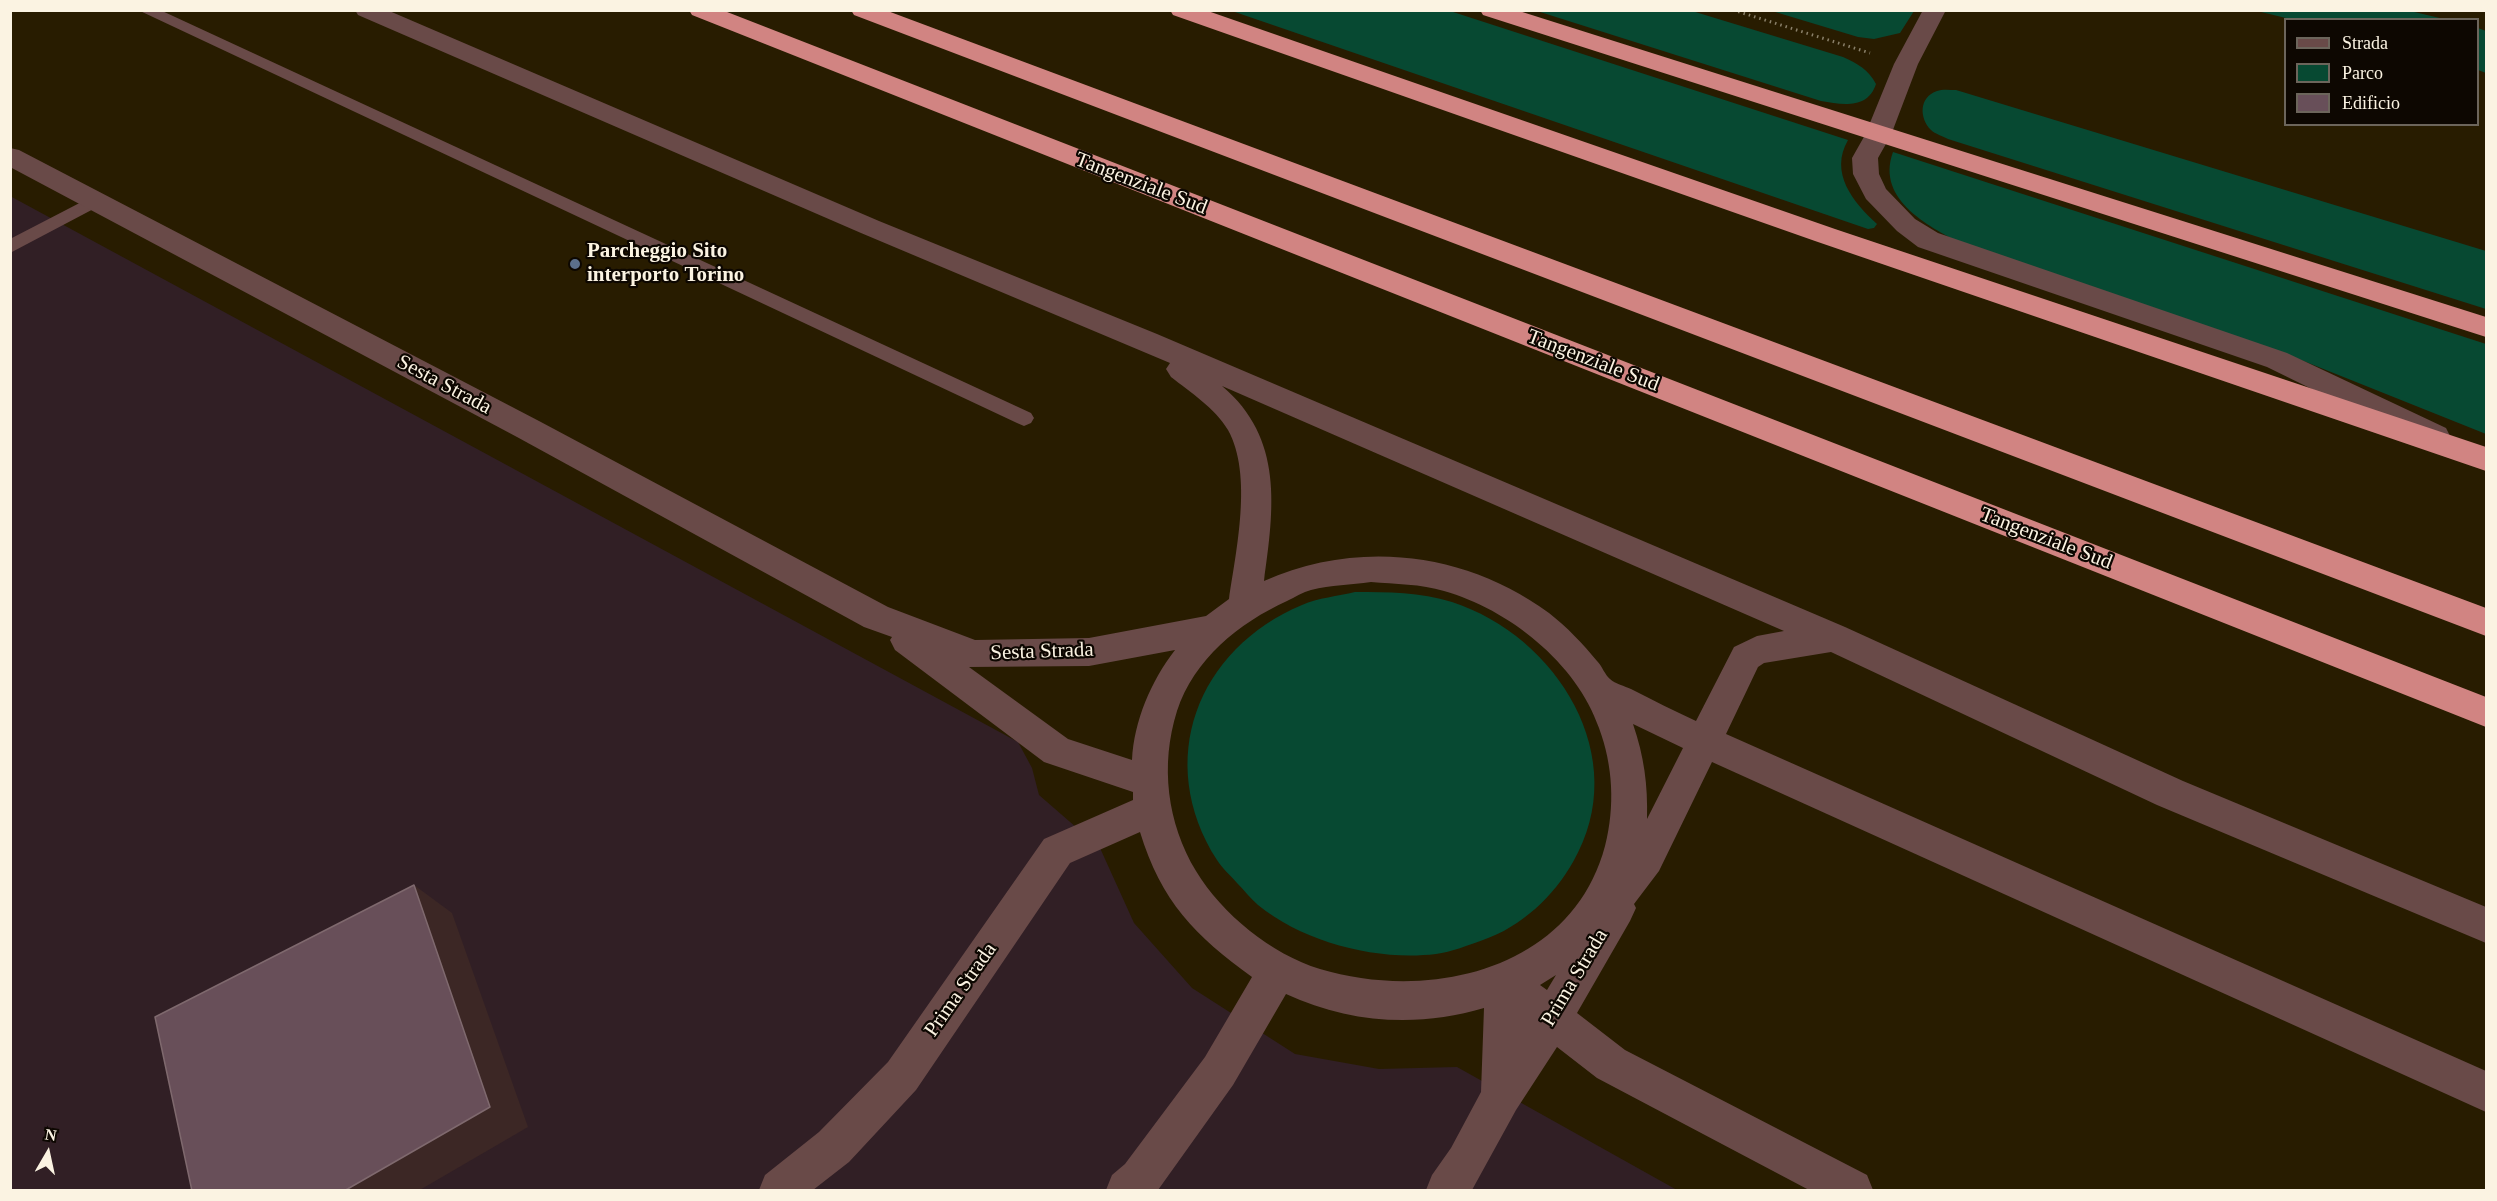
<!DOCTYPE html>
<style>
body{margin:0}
#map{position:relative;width:2497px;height:1201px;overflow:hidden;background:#281c00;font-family:"Times New Roman",serif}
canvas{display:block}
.frame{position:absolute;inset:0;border:12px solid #fbf3e2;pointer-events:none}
.legend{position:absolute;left:2284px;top:18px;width:195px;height:108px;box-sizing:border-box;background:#0d0701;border:2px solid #6c655b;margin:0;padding:8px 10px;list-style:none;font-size:18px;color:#fbf3e2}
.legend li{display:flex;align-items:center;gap:12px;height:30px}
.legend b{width:30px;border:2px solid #6c655b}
.north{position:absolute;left:18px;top:1123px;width:60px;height:60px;-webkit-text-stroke:4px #0d0701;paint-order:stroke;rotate:9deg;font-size:16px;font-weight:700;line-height:24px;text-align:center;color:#fbf3e2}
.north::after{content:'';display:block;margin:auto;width:21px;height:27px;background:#fbf3e2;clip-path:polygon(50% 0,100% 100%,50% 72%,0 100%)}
</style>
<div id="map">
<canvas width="2497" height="1201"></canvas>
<div class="frame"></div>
<ul class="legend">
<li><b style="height:8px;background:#694a48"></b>Strada</li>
<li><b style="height:16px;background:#074932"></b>Parco</li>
<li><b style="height:16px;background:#684f59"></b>Edificio</li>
</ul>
<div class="north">N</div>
</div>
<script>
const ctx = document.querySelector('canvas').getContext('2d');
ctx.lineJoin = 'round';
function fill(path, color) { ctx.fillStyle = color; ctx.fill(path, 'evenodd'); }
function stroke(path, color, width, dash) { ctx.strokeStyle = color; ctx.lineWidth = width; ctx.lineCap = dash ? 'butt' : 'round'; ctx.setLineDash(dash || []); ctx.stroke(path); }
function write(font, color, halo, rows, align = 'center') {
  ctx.font = font + ' "Times New Roman",serif'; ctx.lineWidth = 4.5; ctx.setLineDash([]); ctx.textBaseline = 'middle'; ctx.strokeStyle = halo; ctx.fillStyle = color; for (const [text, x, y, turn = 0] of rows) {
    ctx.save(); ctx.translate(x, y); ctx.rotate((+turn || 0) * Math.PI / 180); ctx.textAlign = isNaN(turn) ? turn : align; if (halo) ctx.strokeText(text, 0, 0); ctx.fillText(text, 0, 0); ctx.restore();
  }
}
fill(new Path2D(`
 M10,196L1018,742L1032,768L1039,795L1100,848L1134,923L1192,988L1295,1054L1379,1069L1457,1067L1677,1190H11Z`), '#311f25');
fill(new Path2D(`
 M1232,11H1450L1848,140C1829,173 1853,202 1877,224L1874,228L1868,229Z
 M1537,11H1692L1843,57C1858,64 1868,69 1876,84C1868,109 1843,105 1821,101Z
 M1772,11H1914L1900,33L1874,39L1858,37Z
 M2257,11H2410L2444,19H2290Z
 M2478,28L2486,31V73L2478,70Z
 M1956,90L2486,251V309L1948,139C1943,136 1935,134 1931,130C1919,118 1919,97 1937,91C1942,89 1950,90 1956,90Z
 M1893,152L2486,344V434L2286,354L1966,246C1932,228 1875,201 1893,152Z
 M1355,592C1388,592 1420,592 1452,602C1557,636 1634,758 1573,862C1554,896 1521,927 1483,940C1469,945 1451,952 1436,954C1377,961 1305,943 1258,905C1251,899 1244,890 1237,883C1231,876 1222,868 1217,860C1154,761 1197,649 1302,605C1318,598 1338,596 1355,592Z`), '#074932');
stroke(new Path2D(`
 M1733,10L1870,53`), '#8a8069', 3, [1.5, 4]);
fill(new Path2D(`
 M138,10H160L1031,413L1034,418L1031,423L1024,426L1017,423Z
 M95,195L101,197L104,201L101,205L10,253V239Z`), '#694a48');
fill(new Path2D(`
 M355,10H387L879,221L1157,334L1845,627L2183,781L2486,907V943L2157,805L1831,652L1764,663L1758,667L1726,734L2486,1071V1112L1712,762L1659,871L1634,904L1636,908L1630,921L1577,1013L1625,1050L1867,1175L1873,1190H1809L1597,1078L1557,1047L1516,1110L1472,1190H1426L1432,1175L1451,1148L1481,1092L1484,1008C1418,1028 1348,1023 1286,994L1233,1085L1158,1190H1106L1112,1175L1125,1164L1205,1057L1252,977C1195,936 1161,901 1140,832L1070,863L916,1090L849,1162L813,1190H759L765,1175L819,1132L888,1062L1044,839L1133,800V792L1044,762L895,650L890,640L892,637L864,627L517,437L10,167V148L19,150L539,421L888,607L975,640L1089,638L1206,616L1229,599C1236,551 1253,475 1228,430C1215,408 1190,392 1171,377L1166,369L1170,363L861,233L358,15ZM1222,386L1784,631L1757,636L1734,647L1696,721C1674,711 1653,700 1631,689C1625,686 1615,684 1610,679C1605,675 1602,666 1597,661C1583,644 1567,627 1549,613C1466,552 1358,539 1264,581C1274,509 1284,438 1222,386ZM1371,582C1395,584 1421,584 1444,591C1508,609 1577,663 1599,728C1613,766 1615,806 1605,846C1572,970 1430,1002 1320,969C1271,954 1222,914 1196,871C1167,823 1160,765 1177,711C1194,659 1239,623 1287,601C1295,597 1303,592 1311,590C1331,585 1351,585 1371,582ZM1175,650C1151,681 1134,721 1132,760L1068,739L969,667L1089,666ZM1633,724L1683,748L1647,819C1648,785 1644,756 1633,724ZM1556,975L1547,990L1540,985Z
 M1923,10H1946L1918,64L1891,135L1878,158L1879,174L1886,189L1915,219L1938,233L2287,353L2446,428L2450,436L2446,444L2435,448L2424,444L2267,367L1918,247L1897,231L1866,199L1853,174L1852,158L1865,135L1894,64Z`), '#694a48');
fill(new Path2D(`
 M689,10H722L2486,697V727L692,15Z
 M851,10H885L2486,608V636L854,15Z
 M1170,10H1205L1835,229L2486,447V471L1815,241L1173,15Z
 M1480,10H1516L2486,317V337L1483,15Z`), '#d18482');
fill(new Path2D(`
 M414,885L452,913L528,1127L418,1191H344Z`), '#3c2725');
const building = new Path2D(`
 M414,885L490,1107L344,1191H192L155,1017Z`);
fill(building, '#684f59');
stroke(building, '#7f696e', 1.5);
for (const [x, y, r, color] of [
 [575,264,6,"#5c6f8a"]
]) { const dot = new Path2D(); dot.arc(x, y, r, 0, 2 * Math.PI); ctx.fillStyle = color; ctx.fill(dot); stroke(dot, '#0d0701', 2); }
write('21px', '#fbf3e2', '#0d0701', [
 ["Tangenziale Sud",1141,184,21],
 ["Tangenziale Sud",1593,361,21],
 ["Sesta Strada",444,385,28],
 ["Tangenziale Sud",2046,539,21],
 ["Sesta Strada",1042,652,-2],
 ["Prima Strada",1575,978,-59],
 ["Prima Strada",961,990,-55]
]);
write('bold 21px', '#fbf3e2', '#0d0701', [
 ["Parcheggio Sito",587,252],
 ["interporto Torino",587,276]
], 'left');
</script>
